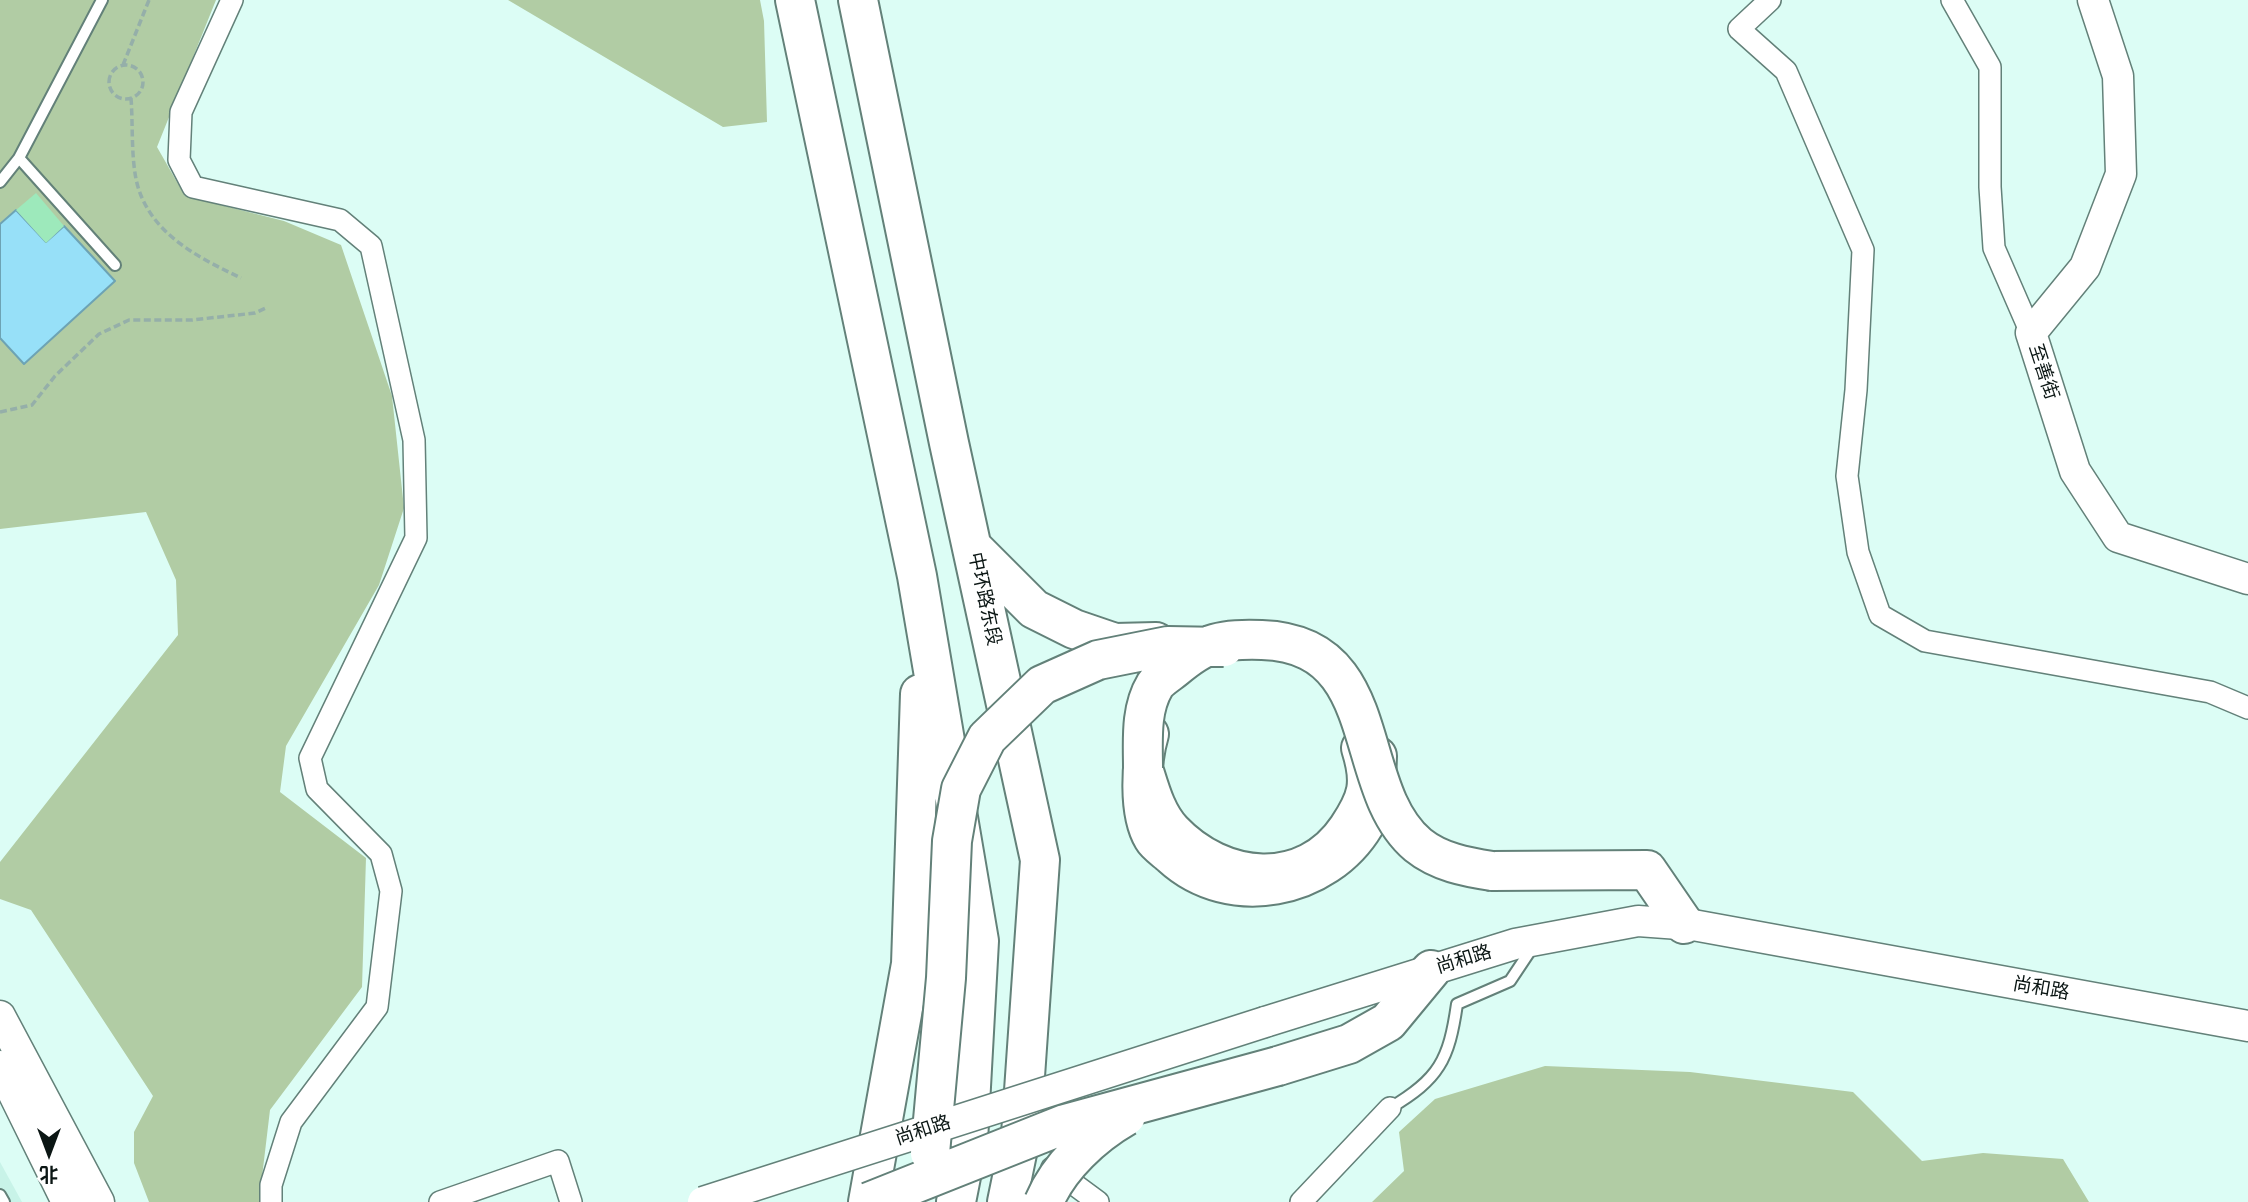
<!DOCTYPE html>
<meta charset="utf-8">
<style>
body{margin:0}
#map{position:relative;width:2248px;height:1202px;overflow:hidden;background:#dcfdf5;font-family:Arial,"Noto Sans SC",sans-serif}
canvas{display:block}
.north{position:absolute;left:14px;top:1118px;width:70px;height:70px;-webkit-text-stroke:5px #fff;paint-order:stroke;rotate:180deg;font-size:19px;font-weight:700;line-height:28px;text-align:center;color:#0b1614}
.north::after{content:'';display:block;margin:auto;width:24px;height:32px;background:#0b1614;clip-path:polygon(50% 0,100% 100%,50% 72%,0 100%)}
</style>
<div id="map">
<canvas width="2248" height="1202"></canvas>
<div class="north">北</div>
</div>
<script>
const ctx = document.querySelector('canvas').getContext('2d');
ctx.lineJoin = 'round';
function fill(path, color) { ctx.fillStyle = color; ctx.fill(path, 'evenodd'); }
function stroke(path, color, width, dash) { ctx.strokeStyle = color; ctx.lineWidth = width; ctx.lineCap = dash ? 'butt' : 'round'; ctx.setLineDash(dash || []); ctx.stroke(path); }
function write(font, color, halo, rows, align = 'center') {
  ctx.font = font + ' Arial,"Noto Sans SC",sans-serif'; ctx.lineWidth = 5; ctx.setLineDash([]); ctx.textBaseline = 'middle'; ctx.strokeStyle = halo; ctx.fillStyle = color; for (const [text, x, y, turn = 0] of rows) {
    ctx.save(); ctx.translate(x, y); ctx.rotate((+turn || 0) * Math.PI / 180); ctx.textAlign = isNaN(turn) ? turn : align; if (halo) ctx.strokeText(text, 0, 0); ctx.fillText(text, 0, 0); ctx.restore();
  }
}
fill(new Path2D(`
 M0,1162L22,1202H0Z`), '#c8f3e8');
fill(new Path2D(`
 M0,0H216L157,147L185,196L284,221L341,245L392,396L404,508L379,585L286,746L280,792L366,858L362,987L270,1110L259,1202H149L134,1163V1132L153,1096L31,910L0,899V862L178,635L176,580L146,512L0,529Z
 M508,0H760L764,21L767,122L723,127Z
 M1545,1066L1690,1072L1853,1092L1922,1161L1983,1153L2063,1159L2089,1202H1372L1404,1171L1399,1132L1435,1099Z`), '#b1cca4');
const water = new Path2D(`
 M16,210L46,242L64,226L115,281L24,364L0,338V224Z`);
fill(water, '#97e0f8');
stroke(water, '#6da3b4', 2);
fill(new Path2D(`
 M36,193L64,226L46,243L16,210Z`), '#9de9bb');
const lane = new Path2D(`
 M19,158L115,265
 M0,182L19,158L102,0
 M1390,1108C1439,1079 1449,1060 1457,1004L1510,981L1532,948
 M0,1195L4,1202`);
const street = new Path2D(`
 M232,0L181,112L179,160L193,187L340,220L371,246L414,440L416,538L310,758L317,789L381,854L391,891L377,1007L291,1122L271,1185V1202
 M1770,0L1739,29L1786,71L1863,250L1856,390L1847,476L1858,552L1880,615L1925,641L2210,692L2248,708
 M1952,0L1990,67V187L1994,248L2031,333
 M1052,1168L1098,1202
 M440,1202L558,1161L571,1202
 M1301,1202L1390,1108`);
const secondary = new Path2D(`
 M2093,0L2118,76L2121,174L2085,267L2031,333L2075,471L2118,537L2248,579
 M0,1016L99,1202
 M1265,1022L1515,944L1638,921L1693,925L2248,1026
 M0,1066L67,1202`);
const highway = new Path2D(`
 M795,0L917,576L979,941L968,1141L956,1202
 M858,0L949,443L1040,860L1021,1134L1007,1202
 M973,548L1034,609L1074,629L1115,643L1156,642
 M1149,734C1141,761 1138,813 1153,838C1157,845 1167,851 1172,856C1230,909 1326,890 1365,824C1377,804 1376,779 1377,756
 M1143,768C1150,790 1156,814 1172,831C1222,884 1305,892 1348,828C1368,798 1372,783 1361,748
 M1492,871L1647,870L1684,924
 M1278,1066L1349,1044L1388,1022L1431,970
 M868,1202L911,964L920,694`);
stroke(lane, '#638179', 14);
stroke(street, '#638179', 24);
stroke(secondary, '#638179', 33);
stroke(highway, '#638179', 42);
stroke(new Path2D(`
 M123,65L149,0
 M109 82a17 17 0 1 1 34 0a17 17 0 1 1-34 0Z
 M131,98C133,124 131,153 136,179C147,232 197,257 241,278
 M0,412L32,405L55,376L99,334L129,320H192L255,313L268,307`), '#95afa9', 3.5, [7, 3.5]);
stroke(lane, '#fff', 10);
stroke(street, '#fff', 21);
stroke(secondary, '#fff', 30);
stroke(highway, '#fff', 38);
const secondaryBridge = new Path2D(`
 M703,1202L1265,1022`);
const highwayBridge = new Path2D(`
 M1143,768C1143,741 1140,710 1155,685C1159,679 1169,673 1175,668C1207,641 1222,639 1262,640C1388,644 1349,787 1418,845C1439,862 1466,867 1492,871
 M930,1153L946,978L952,841L961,789L987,738L1042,685L1098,660L1168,646L1224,647
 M869,1202L1065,1124L1278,1066
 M1044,1202C1059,1166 1093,1135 1126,1116`);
stroke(secondaryBridge, '#638179', 33, []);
stroke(highwayBridge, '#638179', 42, []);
stroke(secondaryBridge, '#fff', 30);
stroke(highwayBridge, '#fff', 38);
write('19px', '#0b1614', '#fff', [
 ["至善街",2043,372,72],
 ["中环路东段",984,599,78],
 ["尚和路",1464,960,-17],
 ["尚和路",2041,989,10],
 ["尚和路",923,1131,-18]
]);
</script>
